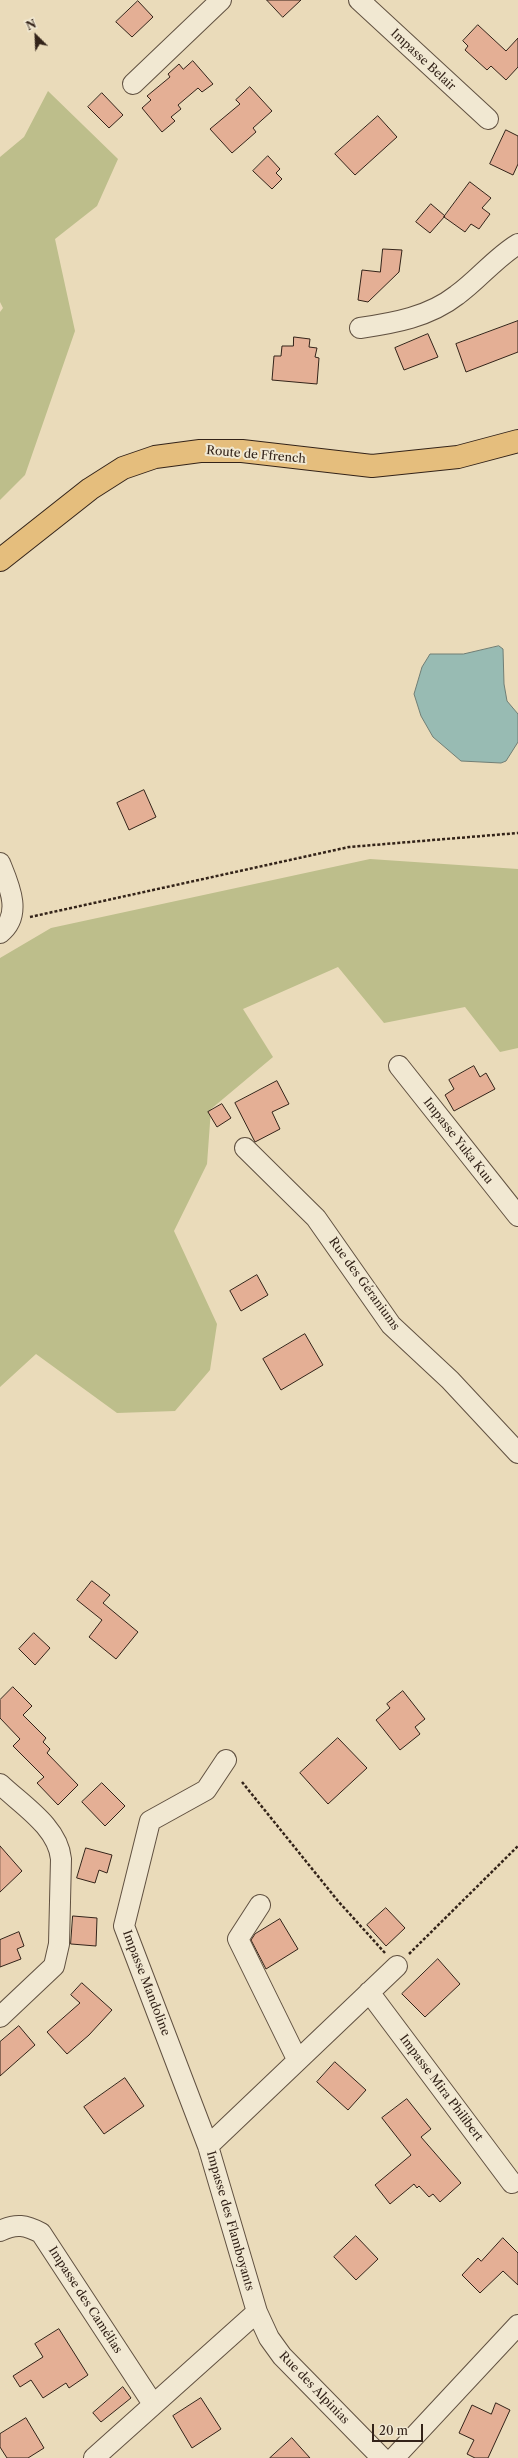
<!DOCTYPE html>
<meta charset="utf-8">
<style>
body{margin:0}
#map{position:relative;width:518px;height:2458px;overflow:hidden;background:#eadbba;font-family:"Libre Caslon Text",serif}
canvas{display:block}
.north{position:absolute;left:16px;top:16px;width:40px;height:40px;-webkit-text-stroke:3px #f1e8d2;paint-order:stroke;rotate:336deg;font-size:11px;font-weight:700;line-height:16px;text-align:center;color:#332319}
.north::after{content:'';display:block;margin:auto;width:14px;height:18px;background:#332319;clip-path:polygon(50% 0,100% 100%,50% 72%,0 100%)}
.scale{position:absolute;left:372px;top:2424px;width:51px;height:18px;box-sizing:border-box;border:2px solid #332319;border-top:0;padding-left:5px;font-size:12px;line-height:14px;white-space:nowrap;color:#332319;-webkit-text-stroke:3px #f1e8d2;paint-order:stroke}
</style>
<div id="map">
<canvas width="518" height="2458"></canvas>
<div class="north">N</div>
<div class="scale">20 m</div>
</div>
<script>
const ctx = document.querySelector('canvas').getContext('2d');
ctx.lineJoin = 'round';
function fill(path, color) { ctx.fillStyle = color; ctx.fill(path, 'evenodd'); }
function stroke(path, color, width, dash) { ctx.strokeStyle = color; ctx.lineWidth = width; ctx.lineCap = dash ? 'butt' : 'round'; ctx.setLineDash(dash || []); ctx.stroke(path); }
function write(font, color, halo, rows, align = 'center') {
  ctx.font = font + ' "Libre Caslon Text",serif'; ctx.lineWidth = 4; ctx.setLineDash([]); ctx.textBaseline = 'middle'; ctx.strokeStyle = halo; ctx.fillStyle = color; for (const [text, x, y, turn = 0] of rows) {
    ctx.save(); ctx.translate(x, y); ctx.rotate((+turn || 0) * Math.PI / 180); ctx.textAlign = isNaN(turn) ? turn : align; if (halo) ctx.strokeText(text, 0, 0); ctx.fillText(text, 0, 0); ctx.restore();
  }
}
fill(new Path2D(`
 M48,91L118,159L97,206L55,239L75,331L25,475L0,500V312L3,308L0,302V157L24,137Z
 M370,859L518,869V1048L500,1052L465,1007L384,1023L338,967L243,1009L273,1057L211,1109L207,1164L174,1231L217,1324L210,1370L175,1411L117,1413L36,1354L0,1387V958L51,928Z`), '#bdbe8b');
const water = new Path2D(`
 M499,646L503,649L504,684L507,701L518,714V742L506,761L501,763L461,761L433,737L421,716L414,694L422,667L430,654H463Z`);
fill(water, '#98bbb3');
stroke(water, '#707e75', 1);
const building = new Path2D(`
 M267,0H301L283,17Z
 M138,1L153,17L132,37L116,22Z
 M478,25L506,51L518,38V67L506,80L491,66L487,70L465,50L468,46L463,41Z
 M193,61L213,84L202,92L198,88L178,105L181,109L171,117L175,121L162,132L142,108L151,100L147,96L170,77L168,74L179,64L183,69Z
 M250,87L272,111L253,128L256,132L232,153L210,129L240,104L236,100Z
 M102,93L123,115L109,128L88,107Z
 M378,116L397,137L355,175L335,154Z
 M506,130L518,136V164L513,175L490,164Z
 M268,156L280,169L276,173L282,179L272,189L253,171Z
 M470,182L491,198L482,208L490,214L479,229L471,224L465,232L444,217Z
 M431,204L445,216L430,233L416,222Z
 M383,249L402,250L399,272L368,302L358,300L362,270L380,272Z
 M518,321V352L466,372L456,344Z
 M428,334L438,357L404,370L395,348Z
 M294,337L310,339L309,347L317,348L315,357L319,358L317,384L272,380L274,356H281L282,346H293Z
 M144,790L156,817L129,830L117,803Z
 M474,1066L480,1077L486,1073L495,1089L454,1111L445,1095L454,1089L449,1080Z
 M277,1081L289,1104L272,1112L280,1129L255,1142L235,1103Z
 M222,1104L231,1118L217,1127L208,1112Z
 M257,1275L268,1295L241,1311L230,1291Z
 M305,1334L323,1365L281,1390L263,1359Z
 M92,1581L110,1595L103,1603L138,1632L116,1659L89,1637L102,1620L77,1600Z
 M34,1633L50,1648L35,1665L19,1649Z
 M13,1687L32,1706L23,1715L46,1738L43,1742L50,1749L47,1753L78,1785L58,1805L37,1783L44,1777L13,1746L20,1739L0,1718V1700Z
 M403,1691L425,1719L415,1727L420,1734L400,1750L376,1720L390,1708L387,1704Z
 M338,1738L367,1768L328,1804L300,1773Z
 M102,1783L125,1806L105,1826L82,1802Z
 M0,1846L22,1871L0,1892Z
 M86,1848L112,1855L107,1873L99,1870L95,1883L77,1878Z
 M386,1908L405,1928L386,1946L367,1925Z
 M73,1916L97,1918L96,1946L71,1944Z
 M280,1919L298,1949L266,1969L251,1940L255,1934Z
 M19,1932L24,1946L17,1949L21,1959L0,1967V1940Z
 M438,1959L460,1984L425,2017L402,1994Z
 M82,1983L112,2010L89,2035L67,2054L47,2032L80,2003L71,1995Z
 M19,2026L35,2045L0,2076V2042Z
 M335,2062L366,2090L348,2110L317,2082Z
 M125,2078L144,2106L104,2134L84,2107Z
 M407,2099L431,2129L421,2137L461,2183L440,2202L433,2194L429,2197L419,2186L417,2188L414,2184L390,2204L375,2185L411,2155L382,2118Z
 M356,2236L378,2259L356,2280L334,2257Z
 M503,2238L518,2253V2285L503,2271L480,2293L462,2275L478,2258L481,2261Z
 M59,2329L88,2375L69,2388L66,2383L43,2398L31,2380L20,2387L13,2376L43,2357L35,2344Z
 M123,2387L131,2398L101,2422L93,2413Z
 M201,2398L221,2429L192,2448L173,2416Z
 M496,2403L510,2410L488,2458H475L467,2454L474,2440L459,2433L472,2405L491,2414Z
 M26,2418L44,2448L28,2458H7L0,2447V2434Z
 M292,2438L310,2458H270Z`);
fill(building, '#e4af95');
stroke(building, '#332319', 1);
const minor = new Path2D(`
 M359,0L488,119
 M133,84L221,0
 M360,328C394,323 429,317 457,295C478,280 496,257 518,244
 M0,863C9,885 23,915 0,933
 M399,1066L518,1216
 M245,1148L316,1218L391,1325L450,1380L518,1453
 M226,1760L206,1790L150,1821L124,1926L208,2146L257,2312L269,2338L282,2356L382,2458
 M0,1784C22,1805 58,1827 61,1859L59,1944L54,1966L0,2017
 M260,1905L238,1939L297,2059
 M369,1992L512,2183
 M208,2146L397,1966
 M0,2231C16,2223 26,2225 41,2233L153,2404
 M94,2458L257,2312
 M394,2458L518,2325`);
const major = new Path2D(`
 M0,560L90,489L123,468L155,457L200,451H242L372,466L458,457L518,441`);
stroke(minor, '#615141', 22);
stroke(major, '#332319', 24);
stroke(new Path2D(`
 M30,917L349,847L518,833
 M242,1782L338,1901L385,1953
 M409,1954L518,1846`), '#332319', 2.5, [3, 2]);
stroke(minor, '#f1e8d2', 20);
stroke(major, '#e5be7d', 22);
write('12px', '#332319', '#f1e8d2', [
 ["Impasse Belair",423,60,43],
 ["Route de Ffrench",256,455,5],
 ["Impasse Yuka Kuu",458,1141,52],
 ["Rue des Géraniums",364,1284,54],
 ["Impasse Mandoline",146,1983,69],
 ["Impasse Mira Philibert",441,2088,53],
 ["Impasse des Flamboyants",230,2221,74],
 ["Impasse des Camélias",85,2300,57],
 ["Rue des Alpinias",314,2388,46]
]);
</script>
